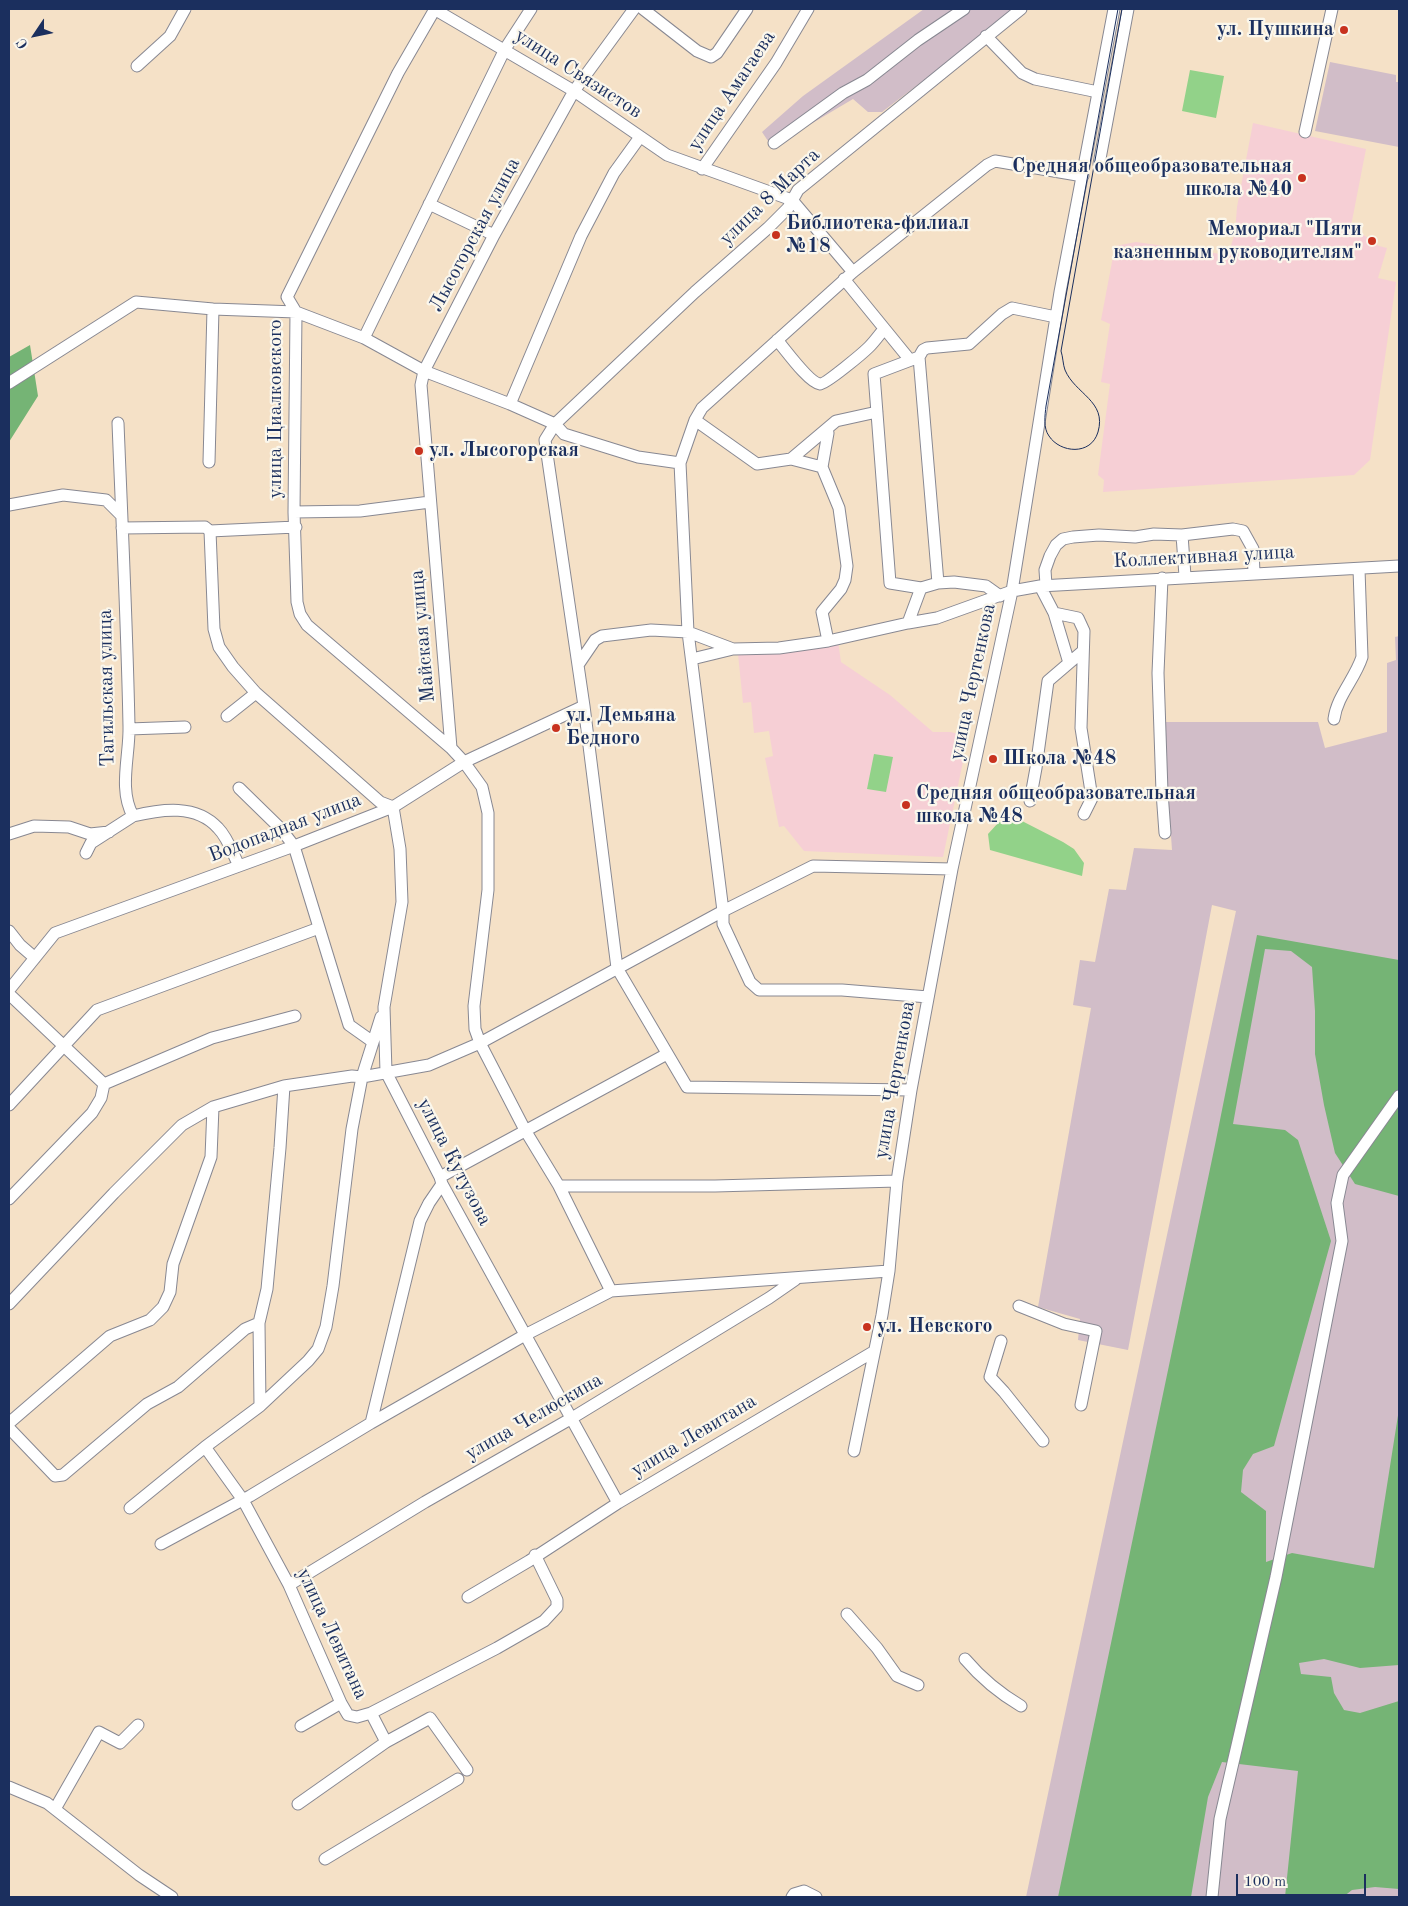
<!DOCTYPE html>
<meta charset="utf-8">
<style>
body{margin:0}
#map{position:relative;width:1408px;height:1906px;overflow:hidden;background:#f5e1c7;font-family:"Old Standard TT",serif}
canvas{display:block}
.frame{position:absolute;inset:0;border:10px solid #1b2f5e;pointer-events:none}
.north{position:absolute;left:10px;top:10px;width:50px;height:50px;-webkit-text-stroke:4px #fbf7ec;paint-order:stroke;rotate:236deg;font-size:14px;font-weight:700;line-height:20px;text-align:center;color:#1b2f5e}
.north::after{content:'';display:block;margin:auto;width:18px;height:22px;background:#1b2f5e;clip-path:polygon(50% 0,100% 100%,50% 72%,0 100%)}
.scale{position:absolute;left:1236px;top:1874px;width:130px;height:22px;box-sizing:border-box;border:2px solid #1b2f5e;border-top:0;padding-left:6px;font-size:15px;line-height:18px;white-space:nowrap;color:#1b2f5e;-webkit-text-stroke:4px #fbf7ec;paint-order:stroke}
</style>
<div id="map">
<canvas width="1408" height="1906"></canvas>
<div class="frame"></div>
<div class="north">С</div>
<div class="scale">100 m</div>
</div>
<script>
const ctx = document.querySelector('canvas').getContext('2d');
ctx.lineJoin = 'round';
function fill(path, color) { ctx.fillStyle = color; ctx.fill(path, 'evenodd'); }
function stroke(path, color, width, dash) { ctx.strokeStyle = color; ctx.lineWidth = width; ctx.lineCap = dash ? 'butt' : 'round'; ctx.setLineDash(dash || []); ctx.stroke(path); }
function write(font, color, halo, rows, align = 'center') {
  ctx.font = font + ' "Old Standard TT",serif'; ctx.lineWidth = 4.5; ctx.setLineDash([]); ctx.textBaseline = 'middle'; ctx.strokeStyle = halo; ctx.fillStyle = color; for (const [text, x, y, turn = 0] of rows) {
    ctx.save(); ctx.translate(x, y); ctx.rotate((+turn || 0) * Math.PI / 180); ctx.textAlign = isNaN(turn) ? turn : align; if (halo) ctx.strokeText(text, 0, 0); ctx.fillText(text, 0, 0); ctx.restore();
  }
}
fill(new Path2D(`
 M1253,123L1366,149L1351,226L1379,246L1387,248L1378,278L1396,282L1370,460L1354,475L1103,492L1104,480L1098,475L1110,384L1101,382L1110,324L1101,320L1115,246L1136,242L1228,255L1235,233L1237,207Z
 M838,641L841,662L890,695L933,732H951L964,736V757L943,857L804,851L784,826L779,827L765,758L773,756L769,731L754,733L751,702L743,703L738,654Z`), '#f6cfd5');
fill(new Path2D(`
 M924,9H953L960,13L967,9H1017L882,112H868L853,99L772,147L762,132L803,96Z
 M1330,62L1396,75V82H1399V147L1315,131Z
 M1399,636V1897H1026L1236,911L1212,905L1128,1350L1078,1340L1080,1319L1038,1307L1091,1008L1073,1005L1080,960L1095,962L1109,889L1126,890L1134,848L1172,850L1163,722H1318L1325,748L1387,732V663L1396,660L1395,637Z`), '#d1bdc8');
fill(new Path2D(`
 M1190,70L1224,76L1216,118L1182,111Z
 M874,754L893,757L886,792L867,789Z
 M1010,817L1022,821L1063,842L1074,849L1084,863L1082,876L990,850L988,834L998,823Z`), '#92d289');
fill(new Path2D(`
 M30,345L38,396L9,442V357Z
 M1257,935L1399,960V1196L1355,1184L1335,1153L1324,1105L1315,1054V1011L1312,967L1291,951L1265,949L1233,1124L1285,1130L1298,1140L1331,1241L1274,1446L1253,1454L1243,1470L1241,1492L1266,1511V1562L1292,1553L1374,1568L1399,1409V1665L1360,1668L1324,1659L1299,1663L1301,1674L1331,1677L1334,1693L1344,1710L1360,1713L1399,1701V1889L1375,1887L1352,1890L1343,1897H1285L1298,1771L1222,1762L1208,1797L1191,1897H1058L1215,1145Z`), '#75b475');
const minor = new Path2D(`
 M434,9L574,91L667,155L792,200L853,272
 M435,9L398,73L287,297L296,312L294,512L297,602L300,614L307,625L451,748
 M643,9L697,51L711,57L717,53L747,9
 M986,36L1022,73L1035,79L1098,92
 M137,66L170,36L185,9
 M1305,132L1332,9
 M774,143L843,93L867,80L918,40L964,9
 M1099,164L1128,9
 M702,169L776,63L808,9
 M429,204L494,235
 M844,279L910,360
 M364,338L505,49L531,9
 M777,340C785,349 809,383 820,384C826,384 863,353 869,347C875,341 879,335 884,329
 M919,357L923,350L927,348L969,344L1002,314L1012,308L1056,317
 M9,383L136,302L213,309L296,312L364,338L424,371L510,404L555,424L564,434L638,457L680,463
 M510,404L581,236L614,173L640,137
 M695,420L757,464L791,459L836,421L877,412
 M118,423C122,524 127,625 129,726C130,755 118,789 133,816C162,809 196,804 218,828C228,838 233,854 239,866
 M791,459L822,467L839,508L847,566L845,580L841,589L822,612L828,641
 M209,462L213,309
 M822,467L828,433L827,429
 M9,505L63,495L106,500L121,515
 M294,512L360,511L430,502
 M122,528L205,527L210,531L214,629L219,647L233,667L256,693L380,802L393,807L400,849L402,902L384,1007L386,1072L440,1177L442,1184L618,1503
 M210,531L296,527
 M1182,535L1185,576
 M1162,578L1158,673L1162,792L1165,833
 M938,583L954,582L986,586L1000,596
 M1046,585L1045,570L1050,556L1056,545L1063,539L1073,537L1099,535L1135,537L1154,534L1182,535L1233,529L1243,531L1253,549L1254,573
 M1040,586L1054,613L1078,618L1084,631L1081,728L1092,798L1084,814
 M1054,613L1069,663
 M908,623L921,588L938,583L919,357L874,374L890,583L921,588
 M692,659L733,649L779,648L828,641L908,623L937,618L1012,591L1040,586L1399,566
 M578,665L595,640L602,636L651,630L688,632L733,649
 M227,716L256,693
 M1334,719C1337,696 1355,679 1362,657L1359,569
 M129,729L185,727
 M239,788L281,829L294,846L349,1025L373,1042
 M1030,801L1036,768L1048,681L1083,651
 M9,834L34,826L69,827L90,834L109,832
 M86,853L91,843L133,816
 M9,931L20,945L35,958
 M9,990L55,933L294,846L393,807L464,762L584,706
 M9,994L104,1084L101,1098L92,1113L9,1199
 M928,997L842,990H759L750,982L723,924V911L688,632L680,463L695,420L702,408L853,272L987,165L995,161L1001,162L1083,176
 M104,1084L212,1038L295,1016
 M911,1090L687,1087L617,968L584,706L545,440L555,424L695,292L768,228L788,208L798,190L1021,9
 M9,1105L97,1010L319,928
 M440,1177L667,1054
 M559,1186H715L897,1181
 M611,1291L559,1186L525,1130L480,1043L475,1029L474,1006L488,890V813L482,787L464,762L451,748L421,385L424,371L494,235L574,91L634,9
 M9,1304L114,1193L182,1125L213,1107L284,1086L352,1076L362,1077L429,1065L480,1043L723,911L813,866L952,869
 M1019,1306L1064,1324L1096,1331L1081,1405
 M259,1323L260,1406
 M1001,1341L990,1377L1004,1392L1043,1441
 M9,1423L110,1336L150,1320L163,1307L170,1292L173,1264L211,1157L213,1107
 M371,1423L420,1221L429,1203L442,1184
 M9,1428L55,1476L63,1475L147,1404L178,1387L245,1329L259,1323L267,1289L280,1148L284,1086
 M205,1447L243,1500L289,1585L341,1703L348,1715L357,1717L371,1713L497,1648L544,1621L557,1607V1600L535,1555
 M854,1451L882,1315L889,1271L897,1181L911,1090L952,869L1012,591L1060,292L1114,9
 M130,1508L205,1447L260,1406L308,1361L318,1349L326,1327L333,1286L352,1129L362,1077L381,1017
 M161,1544L250,1496L371,1423L525,1335L611,1291L889,1271
 M289,1585L425,1502L572,1418L769,1298L795,1280
 M468,1597L529,1561L618,1503L873,1352
 M847,1614L877,1648L897,1676L918,1685
 M965,1659C982,1679 999,1693 1021,1706
 M371,1713L386,1742
 M301,1726L341,1703
 M9,1787L47,1803L139,1875L172,1897
 M298,1804L386,1742L430,1718L467,1770
 M55,1809L99,1732L120,1743L138,1725
 M325,1859L458,1779
 M792,1897L794,1894L804,1891L816,1897
 M1212,1897L1220,1819L1276,1577L1342,1241L1337,1203L1343,1175L1399,1096`);
stroke(minor, '#888892', 13);
stroke(minor, '#fff', 11);
stroke(new Path2D(`
 M1118,9L1046,406C1045,415 1043,428 1049,436C1060,453 1091,456 1098,432C1107,401 1075,394 1065,370C1063,365 1063,357 1061,351L1122,9`), '#1b2f5e', 1);
for (const [x, y, r, color] of [
 [1344,30,5,"#c8321e"],
 [1302,178,5,"#c8321e"],
 [776,235,5,"#c8321e"],
 [1372,241,5,"#c8321e"],
 [419,451,5,"#c8321e"],
 [556,728,5,"#c8321e"],
 [993,759,5,"#c8321e"],
 [906,805,5,"#c8321e"],
 [867,1327,5,"#c8321e"]
]) { const dot = new Path2D(); dot.arc(x, y, r, 0, 2 * Math.PI); ctx.fillStyle = color; ctx.fill(dot); stroke(dot, '#fbf7ec', 2); }
write('bold 20px', '#1b2f5e', '#fbf7ec', [
 ["ул. Пушкина",1334,30,"right"],
 ["Средняя общеобразовательная",1292,167,"right"],
 ["школа №40",1292,190,"right"],
 ["Библиотека-филиал",786,224],
 ["№18",786,247],
 ["Мемориал \"Пяти",1362,230,"right"],
 ["казненным руководителям\"",1362,253,"right"],
 ["ул. Лысогорская",429,451],
 ["ул. Демьяна",566,716],
 ["Бедного",566,739],
 ["Школа №48",1003,759],
 ["Средняя общеобразовательная",916,794],
 ["школа №48",916,817],
 ["ул. Невского",877,1327]
], 'left');
write('20px', '#1b2f5e', '#fbf7ec', [
 ["улица Связистов",578,74,33],
 ["улица Амагаева",732,91,-56],
 ["улица 8 Марта",770,197,-44],
 ["Лысогорская улица",475,235,-62],
 ["улица Циалковского",276,409,-90],
 ["Коллективная улица",1204,557,-3],
 ["Майская улица",423,636,-95],
 ["улица Чертенкова",973,682,-78],
 ["Тагильская улица",107,688,-91],
 ["Водопадная улица",285,828,-21],
 ["улица Чертенкова",895,1080,-80],
 ["улица Кутузова",454,1162,63],
 ["улица Челюскина",534,1417,-30],
 ["улица Левитана",694,1436,-31],
 ["улица Левитана",332,1634,65]
]);
</script>
